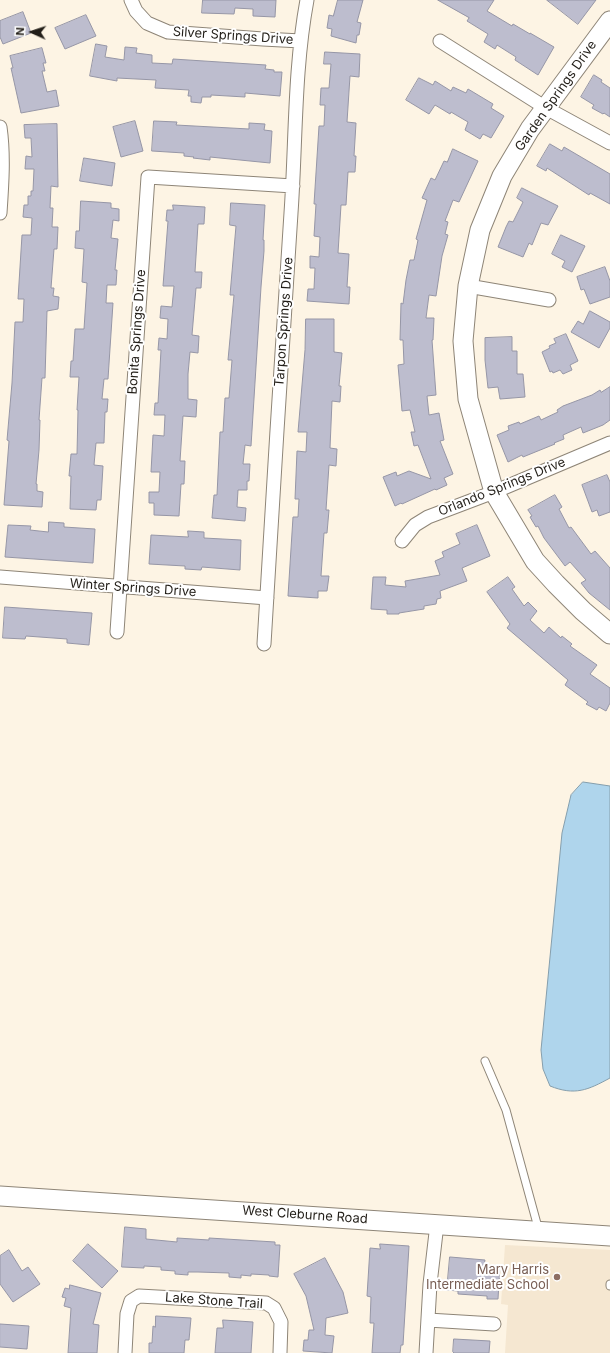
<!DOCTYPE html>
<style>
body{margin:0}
#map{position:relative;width:610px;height:1353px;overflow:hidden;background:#fdf4e4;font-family:Inter,sans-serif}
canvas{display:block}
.north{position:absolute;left:12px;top:12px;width:40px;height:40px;-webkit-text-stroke:3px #fff;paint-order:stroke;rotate:273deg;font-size:11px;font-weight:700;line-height:16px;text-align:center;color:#221e18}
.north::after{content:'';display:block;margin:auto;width:14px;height:18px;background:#221e18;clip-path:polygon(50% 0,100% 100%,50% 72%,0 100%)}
</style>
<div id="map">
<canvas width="610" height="1353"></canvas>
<div class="north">N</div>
</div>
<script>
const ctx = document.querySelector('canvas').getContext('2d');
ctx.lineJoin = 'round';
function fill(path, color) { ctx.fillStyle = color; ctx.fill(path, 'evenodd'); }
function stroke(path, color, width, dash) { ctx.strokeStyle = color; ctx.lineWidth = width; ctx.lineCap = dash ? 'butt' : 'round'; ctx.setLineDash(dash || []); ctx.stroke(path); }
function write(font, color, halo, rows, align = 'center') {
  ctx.font = font + ' Inter,sans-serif'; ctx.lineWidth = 4; ctx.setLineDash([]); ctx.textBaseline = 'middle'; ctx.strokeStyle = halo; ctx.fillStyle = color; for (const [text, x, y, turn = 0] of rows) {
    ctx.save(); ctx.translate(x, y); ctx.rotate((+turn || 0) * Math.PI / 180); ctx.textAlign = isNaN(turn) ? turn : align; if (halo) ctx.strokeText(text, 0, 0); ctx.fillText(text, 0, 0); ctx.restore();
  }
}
fill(new Path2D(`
 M505,1245L610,1250V1353H505L508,1305L501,1304Z`), '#f5e7d1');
const water = new Path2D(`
 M583,782L610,786V1078C588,1090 575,1096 550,1086L543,1069L541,1050L562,833L571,795Z`);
fill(water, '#afd5ec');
stroke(water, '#859eac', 1);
const building = new Path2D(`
 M203,0H276L275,17L253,16V9L235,8L234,14L202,13Z
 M338,0H363L357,22L361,23L359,35H357L356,43L331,36L332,29L327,28L329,15L333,16Z
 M438,0H494L487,11L512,26L513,24L530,34V33L554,47L538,75L515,60L516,57L497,45L495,49L484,42L488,34L467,21L469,18Z
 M547,0H596L578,24Z
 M23,12L31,33L3,44L0,37V21Z
 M86,15L96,36L65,49L55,28Z
 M96,44L107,46L105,57L124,60L125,47L137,48L136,53L152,55V63L172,64L173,59L266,65L265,69L274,70V72H282L280,96L245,93V97L211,95V97H202L201,103L191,102V96H188L189,90L155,88L156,80L117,78V81L90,76Z
 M42,48L46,63H43L45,71H42L47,92L56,90L59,106L21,113L11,68H13L10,56Z
 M325,52L360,54L359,77L350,76L347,122L356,123L354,156H356L355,172H348L346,205H341L338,253L349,254L347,287H350L349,304L307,301L308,289H314L315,268H310V256L319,257L320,237L314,236L316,204H314L319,126H324L325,105H320L321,88H329L331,64H324Z
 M594,75L602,80L601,82L610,88V117L604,113L603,114L592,108L594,105L581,97Z
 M419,78L433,85L435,81L451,91L453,87L466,93L468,89L493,104L491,108L504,116L491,138L483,134L480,139L465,130L468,122L451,112L450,114L435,105L429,114L406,100Z
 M135,121L143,151L121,157L113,127Z
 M154,121L177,122L176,125L249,129V123L265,124L264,130L272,131L270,163L210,157V160L193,158L194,157L184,156V153L152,151Z
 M57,124L58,187L51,186L50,208H53L52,227H58L57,249H54L51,288H54L53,296L59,297L58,309L47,311L45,378H42L39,420H40L39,450L36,484H37V491L43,492L42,507L4,505L9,441L7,440L12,383L15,322H23L24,299H18L22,235H31L32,218L23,217L24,205H28V196H31V191H33L34,169H25L26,156L32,157L31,138H25L24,125Z
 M550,144L562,151L564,147L610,174V204L590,193L589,195L547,168L546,171L537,166Z
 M453,149L478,161L459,202L453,200L445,221L448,222L445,234L448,235L442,256L436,296L429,295L426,318H434L433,340H432L436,395L427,396L429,415L439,413L444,440L440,441L453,474L444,478L447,485L436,490L435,489L402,504L401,503L395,506L383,477L396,472L397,476L409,471L431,479L418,445L414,446L411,432H415L410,410L402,411L398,365L404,364L403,340H400L401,303L403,304L406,280L410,260H414L418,240L416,239L427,200L422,198L431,178L435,180L444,161L447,162Z
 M84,158L115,163L112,186L80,181Z
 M522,188L558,206L548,225L541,223L532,245L529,243L523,257L498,247L506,227L509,221L513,222L523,202L517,198Z
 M81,201L111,203V208L119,209V221L113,220L111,238L118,239L115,270H117L116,285H107L106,303H113L108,379H104L102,399H108L107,412H105L104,443H96L94,465L103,466L101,500H97L96,510L70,509L71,476H69L71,454H77L78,410H77L79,377H70L71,361H73L75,329H84L87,283L82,282L84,249L75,248L76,231H79Z
 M231,203L265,205L263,240H264V251L261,287L251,446L245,445L243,464H250L249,481H247V490H238L237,507L246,508L245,521L212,518L214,495H217L220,432H223L225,398H229L232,360H228L234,295H230L236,226L230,225Z
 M173,205L205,207L204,224H198L195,272H202L201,288H196L192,335L199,336L198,353L190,352L188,374V399L197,400L196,417L183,416L180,461H185L184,484H181L179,516L154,515V503H149V492H159L160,472H151L153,435L164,436L165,415H154L155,403H158L161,350H158L159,338L167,339L168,319L160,318L161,306L172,307L174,286H163L168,221H166L167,210H173Z
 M561,235L585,246L572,272L562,267L565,261L552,254Z
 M605,267L610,281V297L590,304L584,289L581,290L577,277Z
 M590,311L610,322V328L599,348L571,332L578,321L583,324Z
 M306,319H334V352L342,353L339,386H341L340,402L332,401L330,448L337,449L336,466L329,465L326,510H329L327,533H324L321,576H329L327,591H318V598L288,596L293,517H298L299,499H295L297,451L306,452L307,432H298L305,350Z
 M566,334L578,361L570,365L572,370L563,374L560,370L553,373L552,371L550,372L542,352L550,348L549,346L556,343L554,339Z
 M512,337V351H517V374H523L525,397L500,399L498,387L488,388L485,360V338Z
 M610,387V420L603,425L583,433L581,427L563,435L564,439L554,443L555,444L523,457L522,455L508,462L497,435L509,430L508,426L519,422L520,424L539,416L541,420L558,412L557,410L563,406L592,395L600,390L601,392Z
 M607,475L610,482V512L599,516L597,510L592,512L582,485Z
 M555,495L562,507L559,509L569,528L571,527L591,554L595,551L610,568V610L589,593L581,583L586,580L570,562L565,566L544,538L538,526L536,527L530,517L532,516L528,510Z
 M49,522L64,523V527L95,529L93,563L5,557L8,525L31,526L30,530L48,532Z
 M477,525L490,556L462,568L467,581L440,591L441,598L437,599L436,604L424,606V609L399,613V614H387V610L371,609L373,577H386L385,585L406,587L405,581L440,575L435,561L444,557L442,552L460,544L456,534Z
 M188,531L204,532V538L241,540L240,570L202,567L201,570L185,569V566L149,564L151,535L188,537Z
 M508,577L515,587L512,589L524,606L528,602L537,611L530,620L544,633L549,627L561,638L562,636L572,644L570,646L597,665L590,674L610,688V703L606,711L599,707L597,710L586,704L588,702L565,685L568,680L507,628L510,624L487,592Z
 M5,607L92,613L89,645L67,643V639L26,636L25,639L3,638Z
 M125,1227L146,1229V1239L177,1242V1238L209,1240V1238L275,1242V1245H280L278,1277L269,1276V1275L251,1274V1276L241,1275V1278L229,1277V1273L198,1272H188V1275L175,1274V1271L161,1270V1267L144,1266V1268L122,1267Z
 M88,1244L118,1271L102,1288L73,1261Z
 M380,1244L409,1246L403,1345H401L400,1353H372L374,1323H370L371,1297L367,1296L370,1248L380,1249Z
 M9,1250L22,1271L28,1267L40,1284L13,1302L0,1284V1256Z
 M450,1257L485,1260L484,1265L500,1266L498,1299H487V1296L458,1294V1291L447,1290Z
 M325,1258L343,1292L348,1313L326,1318L325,1335L334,1336L332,1353L303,1351L304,1340H308L309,1330H314L306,1296L294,1274Z
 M70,1285L101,1293L93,1324L99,1325L97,1353H68L71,1308L64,1306L66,1298L62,1297L65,1288L69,1289Z
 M156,1316L191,1318L189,1340H185L184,1353H149V1343H152L153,1326L155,1327Z
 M223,1320L253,1322L251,1353H215L217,1328H223Z
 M0,1324L29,1326L27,1349L0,1347Z
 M454,1339L490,1341L489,1353H454L453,1352Z`);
fill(building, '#bdbdce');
stroke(building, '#9696a6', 1);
const lane = new Path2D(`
 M485,1061L506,1110L539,1231
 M610,1284V1286`);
const street = new Path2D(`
 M131,0L136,11L147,23L168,32L263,39L301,41
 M440,41L546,108L610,143
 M0,127C4,155 2,184 0,213
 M468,286L549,300
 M402,541L415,525L428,517L494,492L610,443
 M0,577L267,598
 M117,632L148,177L293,186
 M264,644C273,500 281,357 291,213C296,142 294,70 307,0
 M428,1320L494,1324
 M125,1353L127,1314L131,1301L139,1296L266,1303L274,1308L281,1322L280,1353
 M426,1353L430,1284L437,1224`);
const secondary = new Path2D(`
 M610,21L530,129L502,176L480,230L468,286L463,341L468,399L494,492L535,561L556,584L583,611L610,634
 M0,1196L610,1236`);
stroke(lane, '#8e8577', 9);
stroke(street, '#8e8577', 15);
stroke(secondary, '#8e8577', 21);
stroke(lane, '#fff', 7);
stroke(street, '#fff', 13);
stroke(secondary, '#fff', 19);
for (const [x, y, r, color] of [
 [557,1277,4,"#8d6e63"]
]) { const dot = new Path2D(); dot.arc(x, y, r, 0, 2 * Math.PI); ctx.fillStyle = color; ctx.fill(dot); stroke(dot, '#fff', 1.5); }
write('13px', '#221e18', '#fff', [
 ["Silver Springs Drive",233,36,4],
 ["Garden Springs Drive",556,96,-55],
 ["Tarpon Springs Drive",284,322,-86],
 ["Bonita Springs Drive",137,332,-86],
 ["Orlando Springs Drive",502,487,-22],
 ["Winter Springs Drive",133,588,4],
 ["West Cleburne Road",305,1215,4],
 ["Lake Stone Trail",214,1301,4]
]);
write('13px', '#785e54', '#fff', [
 ["Mary Harris",549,1270],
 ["Intermediate School",549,1285]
], 'right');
</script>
